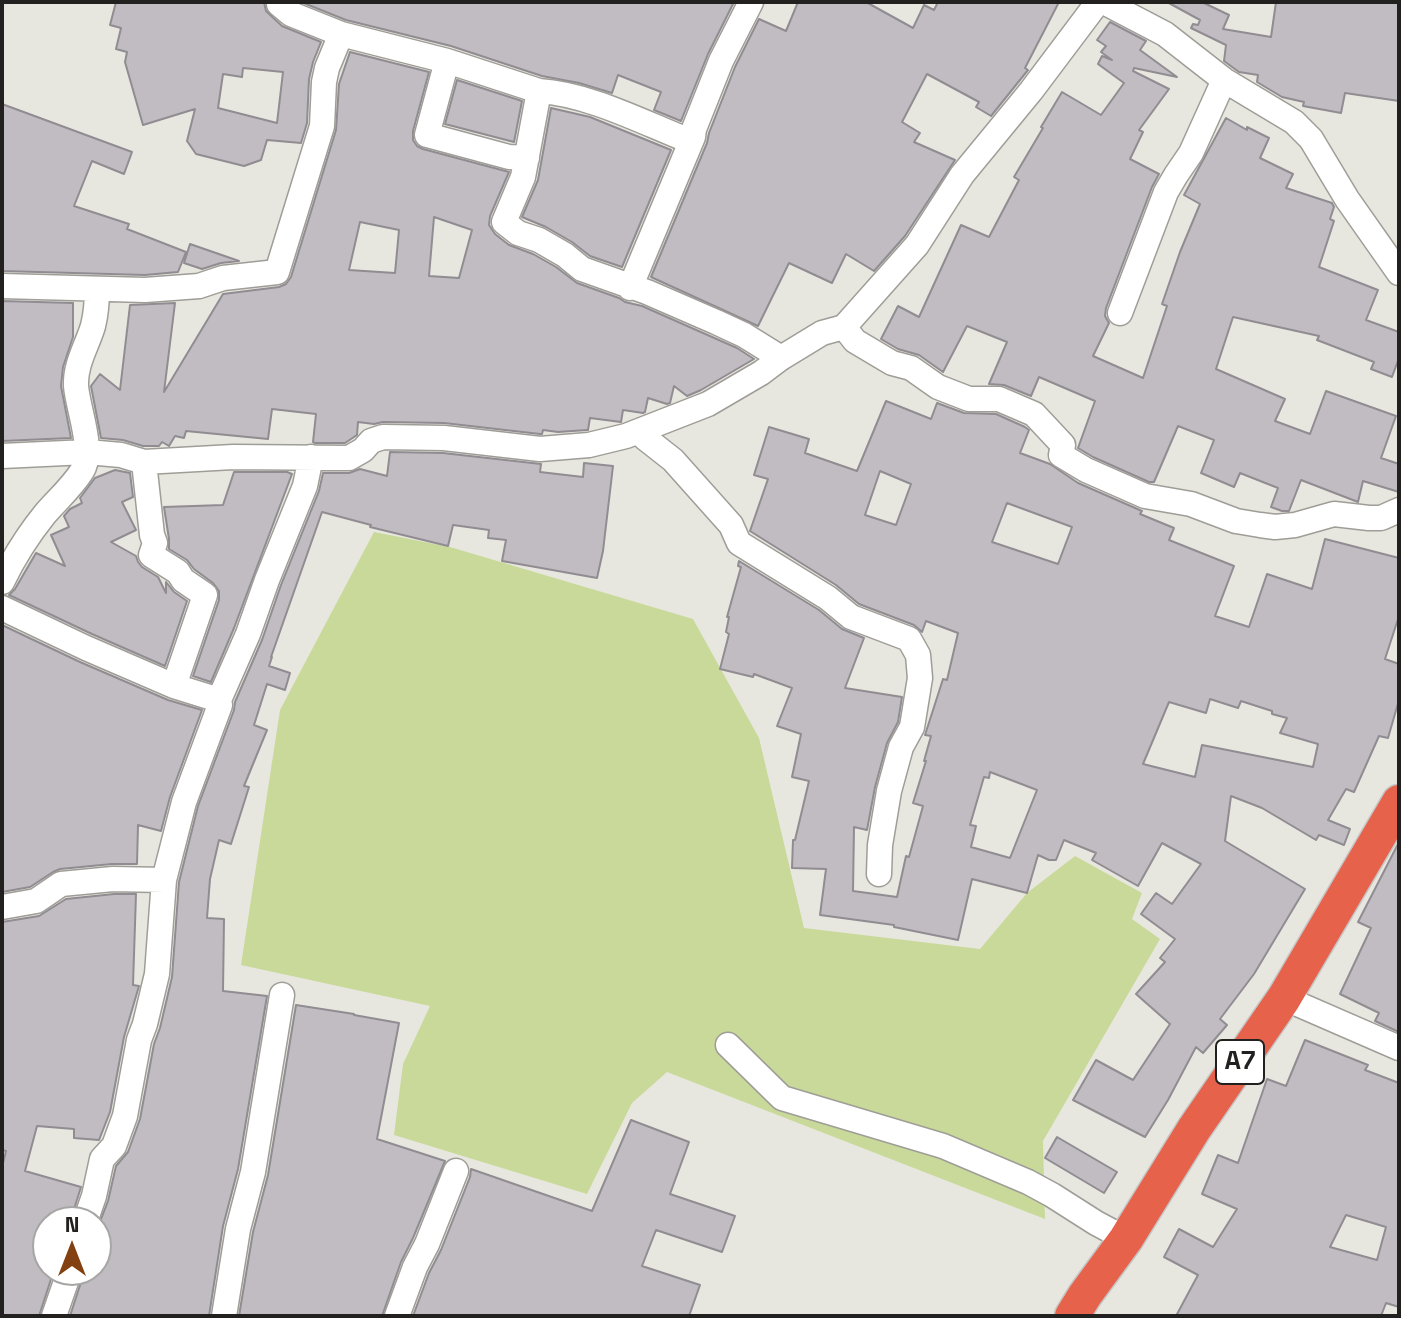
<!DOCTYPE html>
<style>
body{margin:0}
#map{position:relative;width:1401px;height:1318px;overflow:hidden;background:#e8e7df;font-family:"Space Grotesk",sans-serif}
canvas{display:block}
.frame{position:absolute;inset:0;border:4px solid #22211f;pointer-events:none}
.north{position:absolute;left:32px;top:1206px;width:80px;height:80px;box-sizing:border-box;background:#fff;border:2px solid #a7a6a5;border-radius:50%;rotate:0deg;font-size:22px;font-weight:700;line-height:32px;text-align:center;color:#22211f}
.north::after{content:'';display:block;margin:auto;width:28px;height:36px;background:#834011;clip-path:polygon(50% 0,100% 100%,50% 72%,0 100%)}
</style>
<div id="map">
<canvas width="1401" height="1318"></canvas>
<div class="frame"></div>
<div class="north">N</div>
</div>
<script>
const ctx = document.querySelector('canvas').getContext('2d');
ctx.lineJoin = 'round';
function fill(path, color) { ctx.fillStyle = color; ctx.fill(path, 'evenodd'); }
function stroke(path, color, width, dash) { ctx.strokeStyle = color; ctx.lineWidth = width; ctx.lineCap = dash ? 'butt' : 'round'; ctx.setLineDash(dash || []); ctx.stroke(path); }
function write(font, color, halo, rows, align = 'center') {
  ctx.font = font + ' "Space Grotesk",sans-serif'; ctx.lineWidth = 6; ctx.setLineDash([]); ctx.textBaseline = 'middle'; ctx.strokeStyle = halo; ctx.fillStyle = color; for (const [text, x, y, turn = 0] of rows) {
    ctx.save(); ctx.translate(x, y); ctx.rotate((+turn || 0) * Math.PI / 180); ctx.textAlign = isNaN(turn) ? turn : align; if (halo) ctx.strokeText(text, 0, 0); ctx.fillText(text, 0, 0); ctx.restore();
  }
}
fill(new Path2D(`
 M374,532L450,547L693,619L759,738L804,928L980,949L1027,893L1075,856L1142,893L1132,919L1160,939L1043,1141L1045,1219L667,1072L632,1103L587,1194L394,1135L403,1064L430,1006L241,965L280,710Z`), '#c8d999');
const building = new Path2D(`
 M116,2H264L266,11L282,26L321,42L313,62L309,79L307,123L301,143L267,140L261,160L244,166L196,154L187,141L195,109L143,125L125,62L127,52L116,49L121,28L110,25ZM243,68L283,72L277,123L218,108L223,74L242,77Z
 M301,2H734L708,54L681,121L654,110L661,92L618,75L612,93L579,83L542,76L451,46L346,20Z
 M798,2H866L913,28L924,5L934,10L938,2H1059L1025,68L1028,70L991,116L976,107L979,102L927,74L902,122L920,133L914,142L955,160L905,236L874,271L846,254L832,283L789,263L758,326L651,277L707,143L709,133L735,67L759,19L786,31Z
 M1167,2H1202L1229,15L1223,29L1271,37L1276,2H1399V101L1345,93L1341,113L1303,106L1304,102L1282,97L1257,82L1258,75L1239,72L1224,61L1226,45L1191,28L1193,24L1198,25L1200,20Z
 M1110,22L1146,41L1140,50L1177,77L1134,68L1133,71L1169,89L1139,130L1143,132L1130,159L1159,174L1152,187L1106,308L1105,316L1109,323L1093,356L1143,378L1167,306L1162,304L1180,252L1200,204L1184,195L1226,118L1247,130V127L1269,138L1260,158L1293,174L1286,188L1332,203L1334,207L1330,219L1334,221L1319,267L1378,290L1366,320L1399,332V358L1392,377L1371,369L1374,362L1317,340L1319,336L1233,317L1216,369L1285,399L1275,421L1310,434L1326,391L1396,416L1381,458L1399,464V492L1363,481L1358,502L1301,480L1289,511H1282L1271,507L1278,488L1240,473L1234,487L1201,473L1214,440L1178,426L1154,482H1149L1093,457L1078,448L1095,401L1039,377L1031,396L1004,385L989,384L1007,342L967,326L943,372L919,355L898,349L881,339L898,306L919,317L961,225L989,237L1019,180L1014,177L1043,128L1041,127L1062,92L1101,115L1124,83L1098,64L1102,56L1112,60L1101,52L1106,46L1097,40Z
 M350,52L429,72L413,131V140L417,146L423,149L509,172L490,216L489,225L495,234L509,245L533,254L556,267L577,283L619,298L625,302L642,306L737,348L754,359L701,390L687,396L674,386L670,403L667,404L648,398L645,412L643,413L623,410L621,422L590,418L588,430H587L558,432L543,430L542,434H540L444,423L383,422L374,424L358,422L357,435L345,443H315L313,442L316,414L272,409L268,439L186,431L184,438L175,436L169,446L162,442L159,446H143L123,440L101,438L91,386L100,374L120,390L130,305L175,303L164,392L223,294L279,287L286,284L291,277L336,130L339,84ZM434,217L472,230L459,278L429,276ZM360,222L399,230L395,273L349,270Z
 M457,80L522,101L514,142L445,124Z
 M2,104L132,152L124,174L92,161L74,206L129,224L127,229L186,252L178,272L145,275L2,271Z
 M551,108L590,117L671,150L622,267L590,256L572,242L546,227L522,217L538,180Z
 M190,244L239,261L221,263L202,269L184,263Z
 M2,301L73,303V337L63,367L61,386L71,438L2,441Z
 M886,401L931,419L937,403L964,413L996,414L1025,427L1029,430L1020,453L1050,464L1078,483L1142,511L1140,514L1174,528L1169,540L1234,566L1215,616L1249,627L1267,574L1312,589L1325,539L1399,558V616L1385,659L1399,664V700L1388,738L1379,736L1354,792L1346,789L1328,820L1350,829L1344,845L1319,835L1316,840L1262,808L1231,796L1225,841L1305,889L1254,974L1220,1019L1227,1025L1203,1053L1196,1047L1168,1100L1145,1137L1073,1100L1096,1060L1133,1080L1170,1024L1136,994L1165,962L1160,958L1175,939L1141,914L1156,893L1172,904L1201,864L1162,843L1138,886L1092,860L1096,853L1064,840L1056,860H1049L1038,855L1027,893L972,879L958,940L894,927V925L820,915L826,869L792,868L793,840H795L809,781L792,777L801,734L777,726L792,688L754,674L753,677L720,669L729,634L726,632L729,617H727L741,567L738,566L739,561L819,610L842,629L864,638L845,688L902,697L898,722L887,743L875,787L867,830L854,827L853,891L897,897L906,856L909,857L923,806L913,803L926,761H924L931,736L925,735L943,679L947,680L958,633L926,621L922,632L914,625L859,604L836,585L750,531L768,479L754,475L769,427L809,439L805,453L857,471ZM880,471L911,484L896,525L865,515ZM1007,503L1072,527L1058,564L992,542ZM1210,699L1238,708L1241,701L1272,711V714L1287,718L1280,733L1318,744L1313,767L1202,745L1195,777L1143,764L1169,702L1206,713ZM990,772L1037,790L1010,858L971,847L976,826L970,825L984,777L989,778Z
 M390,452L443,453L541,464L540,472L583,477L584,463L613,466L603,551L597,578L502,561L506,540L488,538L489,530L453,525L448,546L370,527L371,525L322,512L271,657H272L269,666L290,673L285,690L267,684L254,725L267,730L244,786L249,787L231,844L219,840L210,879L207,918L224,919L223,991L267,996L238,1169L223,1226L209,1316H70L85,1270H96V1232L108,1201L116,1166L128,1152L140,1119L154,1044L160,1028L172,977L179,882L198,806L234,710L235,702L262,640L281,585L319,491L323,473H349L360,469L387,476Z
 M115,470L130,473L133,497L122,502L136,530L111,542L136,556L138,562L142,567L158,577L166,593V582L174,592L187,601L165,666L92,634L9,595L15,589L36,553L65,566L51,535L69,527L64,516L70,509L82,503L80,498L95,478Z
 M234,472H287L292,474L234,628L211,682L193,676L219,600V591L213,583L194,569L187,560L169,549V539L164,507L223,505Z
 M2,625L80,662L168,700L202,710L170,797L161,831L138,825L137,864H112L60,869L53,872L30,887L2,892Z
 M1399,842V1032L1375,1021L1379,1013L1340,994L1371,928L1358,922Z
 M114,894H136L133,985L139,986L124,1037L110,1112L99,1140L74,1138V1129L37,1126L25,1171L81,1187L70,1222H48V1270H54L39,1316H2V1167L6,1151L2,1150V922L39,916L66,899Z
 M296,1005L354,1014V1015L399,1023L377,1139L445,1161L413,1238L401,1262L382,1316H239L253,1232L268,1175Z
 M1305,1040L1368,1065L1365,1070L1399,1083V1307L1386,1303L1381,1316H1176L1198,1275L1164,1257L1179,1229L1213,1247L1237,1209L1202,1194L1218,1155L1238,1163L1267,1079L1286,1086ZM1346,1215L1386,1227L1377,1260L1330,1247Z
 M631,1120L689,1142L670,1194L735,1216L722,1252L656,1230L642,1266L700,1285L689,1316H413L429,1273L441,1250L470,1177L471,1169L592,1211Z
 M1057,1137L1117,1172L1104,1193L1045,1158Z`);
fill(building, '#c0bcc2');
stroke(building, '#908c92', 2);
const minor = new Path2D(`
 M1104,2L1165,34L1224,80L1294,122L1311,139L1347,199L1399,273
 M341,34L447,61L427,135L509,157L527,158
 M447,61L539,91C588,94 640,121 685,139L693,137
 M539,91L523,177L504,222L518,233L539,240L565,255L582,269L647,292L716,322L744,335L781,358
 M2,286L145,290L199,286L223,278L277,272L322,126L324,82L327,68L341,34L291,14L279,4V2
 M630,288L693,137L694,129L721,61L751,2
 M1120,313L1166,192L1176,175L1191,153L1224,80
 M844,327L855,341L892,363L911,368L938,387L969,399H999L1034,414L1063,445L1061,455L1086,470L1145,496L1191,504L1236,521L1260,525L1275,527L1295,525L1334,514L1369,518H1381L1399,510
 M643,431L645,438L673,460L731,525L739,543L828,598L851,617L909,639L918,655L920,678L912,727L901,747L889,791L880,845L879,874
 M2,456L87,452L121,455L144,462L233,457L349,458L363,450L371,441L383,437L444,438L540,449L589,445L626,436L708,404L761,373L781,358L822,333L844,327L917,245L962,175L1031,91L1098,2
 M144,462L152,535L155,543L151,555L178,572L183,580L205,595L174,686
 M2,582C14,557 28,535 45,514C57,500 72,487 82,471C95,450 78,410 76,386C75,364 87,346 93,326C96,314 97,302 97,289
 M2,608L86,648L174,686L219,700L220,705L184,802L164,880L157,974L145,1024L139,1040L125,1116L114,1146L102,1159L94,1196L85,1222
 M219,700L248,634L267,580L305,486L311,457
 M2,907L36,901L61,884L113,879L164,880
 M1284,998L1399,1048
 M728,1045L782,1098L943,1146L1028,1182L1052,1195L1096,1223L1126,1239
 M54,1316L70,1270
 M224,1316L238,1229L253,1172L282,995
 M397,1316L415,1267L427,1244L456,1171`);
const highway = new Path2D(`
 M1072,1316L1085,1295L1126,1239L1194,1129L1284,998L1399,802`);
stroke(minor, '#9f9d97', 27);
stroke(highway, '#c6c5c5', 37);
stroke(minor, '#fff', 24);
stroke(highway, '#e6624b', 34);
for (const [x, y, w] of [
 [1240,1062,48]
]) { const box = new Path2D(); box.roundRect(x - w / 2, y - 22, w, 44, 6); ctx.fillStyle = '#fff'; ctx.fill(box); stroke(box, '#22211f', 2); }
write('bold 26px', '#22211f', null, [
 ["A7",1240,1062]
]);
</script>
